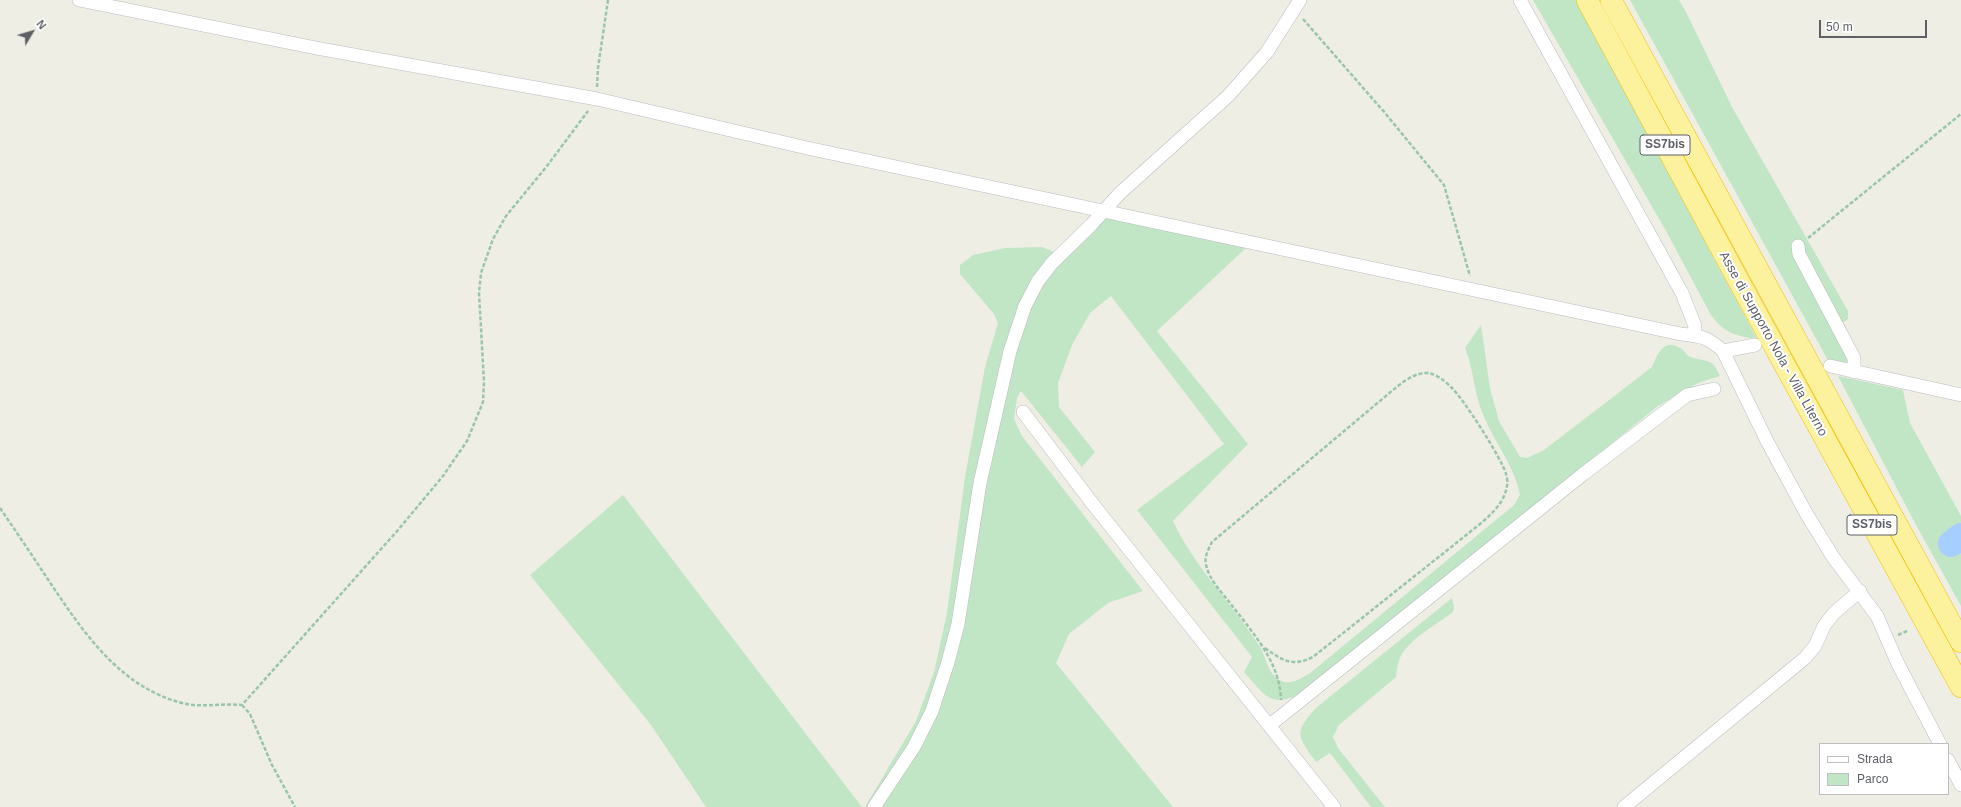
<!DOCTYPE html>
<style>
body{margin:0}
#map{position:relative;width:1961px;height:807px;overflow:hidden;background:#efeee5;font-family:Arial,sans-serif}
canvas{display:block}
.legend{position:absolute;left:1819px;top:743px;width:130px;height:52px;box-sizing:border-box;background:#fff;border:1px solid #bebfc1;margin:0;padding:5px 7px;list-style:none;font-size:12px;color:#5c5f65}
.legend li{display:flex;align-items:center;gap:8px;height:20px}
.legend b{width:20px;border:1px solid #bebfc1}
.north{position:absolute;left:12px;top:12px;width:40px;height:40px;-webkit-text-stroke:3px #fff;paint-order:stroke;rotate:52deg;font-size:11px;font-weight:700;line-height:16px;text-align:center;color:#5c5f65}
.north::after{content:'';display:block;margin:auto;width:14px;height:18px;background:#5c5f65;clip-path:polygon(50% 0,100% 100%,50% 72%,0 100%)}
.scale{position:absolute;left:1819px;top:20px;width:108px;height:18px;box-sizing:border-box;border:2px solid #5c5f65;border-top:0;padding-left:5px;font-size:12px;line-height:14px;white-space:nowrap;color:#5c5f65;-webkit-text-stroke:3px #fff;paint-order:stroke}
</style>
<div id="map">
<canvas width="1961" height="807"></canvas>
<ul class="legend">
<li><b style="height:5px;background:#fff"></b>Strada</li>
<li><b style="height:11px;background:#c1e6c5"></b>Parco</li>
</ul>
<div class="north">N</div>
<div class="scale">50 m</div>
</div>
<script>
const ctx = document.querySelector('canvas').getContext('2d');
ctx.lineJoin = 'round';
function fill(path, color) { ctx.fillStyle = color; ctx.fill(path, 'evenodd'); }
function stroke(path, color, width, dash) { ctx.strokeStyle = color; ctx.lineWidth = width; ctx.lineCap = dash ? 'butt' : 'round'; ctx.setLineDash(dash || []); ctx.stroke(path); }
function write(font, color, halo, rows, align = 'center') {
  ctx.font = font + ' Arial,sans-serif'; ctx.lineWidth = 4; ctx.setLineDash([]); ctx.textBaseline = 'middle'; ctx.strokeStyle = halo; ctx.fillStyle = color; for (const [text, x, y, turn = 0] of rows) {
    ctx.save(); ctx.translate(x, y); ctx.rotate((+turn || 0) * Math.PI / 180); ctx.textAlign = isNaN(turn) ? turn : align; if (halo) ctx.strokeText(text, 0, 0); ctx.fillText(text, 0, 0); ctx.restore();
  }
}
fill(new Path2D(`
 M1533,0H1576L1757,339C1736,336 1724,333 1711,315L1666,231Z
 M1630,0H1679L1686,12L1732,107L1848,311V319L1835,328L1848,362L1830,364Z
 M1091,216L1115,218L1246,248L1157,331L1248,444L1173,521C1195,568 1233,604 1260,647C1266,657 1268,673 1278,679C1289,687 1299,679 1309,674L1514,505L1520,495C1515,467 1495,443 1484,417C1474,395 1474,370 1465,348L1481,325L1490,388L1499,421L1520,457L1527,458L1544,450L1652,367C1658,352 1665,337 1682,349C1685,352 1687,356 1691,357C1708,363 1712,357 1720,376L1698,383L1658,406L1306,691C1271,709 1267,698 1244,672L1252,657L1137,510L1224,444L1111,296L1090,313L1072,345L1058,383L1059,407L1095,452L1082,467L1021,391L1017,398L1014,419L1022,436L1143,591L1108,603L1069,634L1056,663L1173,807H865L916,721L934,672L947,613L965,477L985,367L998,323L994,314L960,274V265L973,255L1005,248L1042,247L1054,252Z
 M1838,376L1903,390L1910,423L1961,516V606L1916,525Z
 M623,495L862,807H706L651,725L530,575Z
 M1452,598L1454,607L1453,612C1437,624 1416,635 1404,651C1398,658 1397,669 1396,677L1339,725L1333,737L1338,748L1385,807H1371L1330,753L1316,762C1297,735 1293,733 1317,707Z`), '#c1e6c5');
stroke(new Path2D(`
 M1951,544L1961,536`), '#a6cefe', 26);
const minor = new Path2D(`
 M79,0L316,48L597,99L807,148L1681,334C1701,336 1708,337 1723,351L1767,441L1806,513L1833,557L1877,616L1898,664L1940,744
 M1520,0L1682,293L1695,326L1694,335
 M1798,246L1799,254L1854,358V372
 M1723,351L1755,345
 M1830,366L1961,395
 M1023,412L1092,503L1334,807
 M1270,725L1582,475L1687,395L1714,389
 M1948,760L1961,785
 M874,807L914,747L932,711L948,662L958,624L980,483L1010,351L1025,306L1038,281L1052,263L1091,225L1120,193L1228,96L1267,52L1300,0
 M1624,807L1805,658L1815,646L1824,626L1834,613L1860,591`);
const trunk = new Path2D(`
 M1587,0L1743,289L1961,687
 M1611,0L1961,642`);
stroke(minor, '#b9bbc0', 14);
stroke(trunk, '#f0c003', 22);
stroke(new Path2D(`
 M1303,19L1385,113L1444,185L1470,276
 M597,87L598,68L608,0
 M1808,238L1961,114
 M0,508C17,533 34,558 51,584C84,633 120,687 182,703C201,708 223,703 242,705L398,530L443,476L467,441L483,402L484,382L479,293L481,273L493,239L506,216L547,166L588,111
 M1898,635L1907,631
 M1265,648C1283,661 1292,667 1313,657L1470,532C1485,520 1504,506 1507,486C1508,483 1507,477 1506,474C1502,459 1463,398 1451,387C1445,381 1434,372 1425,373C1412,374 1402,383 1393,390L1212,542C1208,550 1203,559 1207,568C1210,579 1219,590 1227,599C1250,630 1280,660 1281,700
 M242,705L250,714L272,765L295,807`), '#99c5ab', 2.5, [4, 2]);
stroke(minor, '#fff', 13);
stroke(trunk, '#fcf29d', 21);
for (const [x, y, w] of [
 [1665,145,50],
 [1872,525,50]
]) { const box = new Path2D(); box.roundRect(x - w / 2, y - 10, w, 20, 3); ctx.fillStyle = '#fff'; ctx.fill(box); stroke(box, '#5c5f65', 1); }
write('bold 12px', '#5c5f65', null, [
 ["SS7bis",1665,145],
 ["SS7bis",1872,525]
]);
write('13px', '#5c5f65', '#fff', [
 ["Asse di Supporto Nola - Villa Literno",1773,344,61]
]);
</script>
